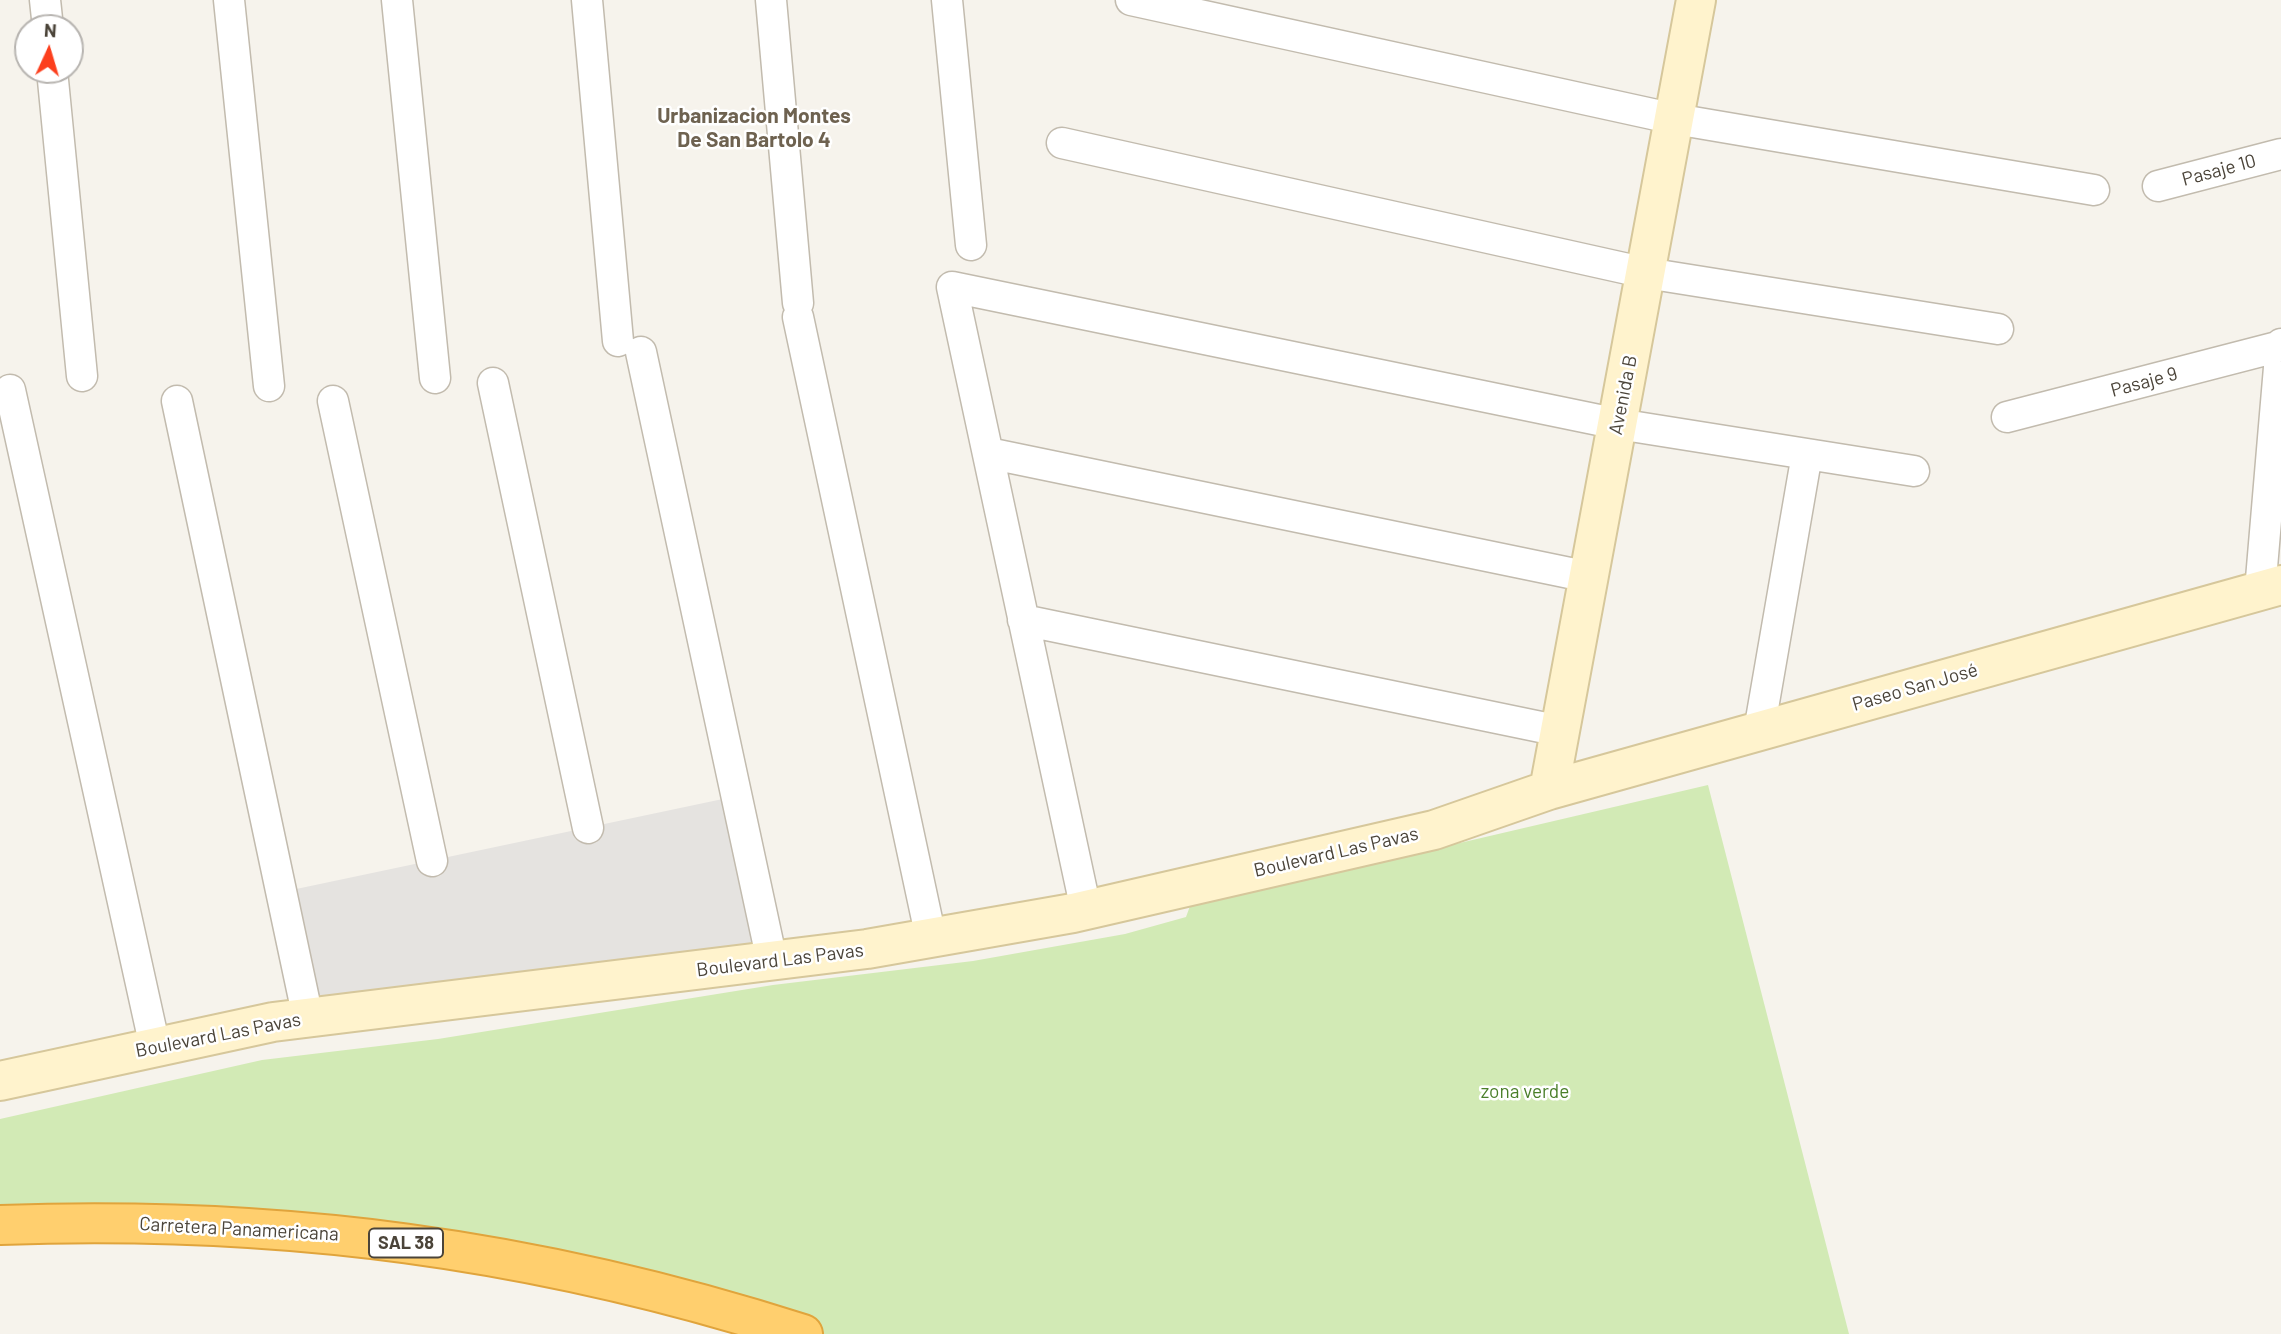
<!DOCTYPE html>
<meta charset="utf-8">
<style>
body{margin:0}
#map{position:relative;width:2281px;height:1334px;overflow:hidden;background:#f6f3ec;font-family:Barlow,sans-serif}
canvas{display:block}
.north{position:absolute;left:14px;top:14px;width:70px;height:70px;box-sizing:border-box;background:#fff;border:2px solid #b7b4b0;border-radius:50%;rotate:4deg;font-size:19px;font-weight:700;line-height:28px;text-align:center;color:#4b4439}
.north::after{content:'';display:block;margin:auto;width:24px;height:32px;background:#fc3f1d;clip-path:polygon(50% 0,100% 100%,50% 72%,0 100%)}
</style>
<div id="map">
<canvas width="2281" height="1334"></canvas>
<div class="north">N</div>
</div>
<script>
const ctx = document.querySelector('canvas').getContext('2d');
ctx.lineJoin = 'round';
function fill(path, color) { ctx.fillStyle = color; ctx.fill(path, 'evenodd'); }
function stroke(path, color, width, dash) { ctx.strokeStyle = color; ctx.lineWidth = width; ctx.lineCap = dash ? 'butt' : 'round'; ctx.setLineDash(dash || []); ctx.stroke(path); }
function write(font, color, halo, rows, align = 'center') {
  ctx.font = font + ' Barlow,sans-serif'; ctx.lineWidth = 5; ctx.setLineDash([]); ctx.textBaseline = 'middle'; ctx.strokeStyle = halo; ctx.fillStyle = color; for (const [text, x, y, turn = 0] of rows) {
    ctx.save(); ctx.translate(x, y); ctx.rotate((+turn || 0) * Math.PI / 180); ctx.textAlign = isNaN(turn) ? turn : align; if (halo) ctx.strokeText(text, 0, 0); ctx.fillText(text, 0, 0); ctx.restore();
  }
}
fill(new Path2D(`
 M1708,785L1849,1334H791L571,1270L0,1225V1119L262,1060L438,1039L773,985L973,961L1125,934L1186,917L1190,906Z`), '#d2eab5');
fill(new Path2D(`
 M737,796L772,961L308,1018L282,892Z`), '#e5e3e0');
const street = new Path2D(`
 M45,0L48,28
 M229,0L269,386
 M397,0L435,378
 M587,0L618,341
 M771,0L798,303
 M947,0L971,245
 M1131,0L1675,119L2094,190
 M52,70L82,376
 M1062,143L1646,273L1998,329
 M2158,186L2281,154
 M798,317L931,938
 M641,352L772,961
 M493,383L588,828
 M10,390L155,1047
 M177,401L308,1018
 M333,401L432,861
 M2007,417L2281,346
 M988,453L1589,577
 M2260,591L2281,344
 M1023,620L1560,731
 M1759,731L1807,454
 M1086,910L952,287L1618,424L1914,471`);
const secondary = new Path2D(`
 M1549,790L1696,0
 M0,1081L273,1022L867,949L1073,913L1434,830L1549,790L2281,585`);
const highway = new Path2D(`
 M0,1225C281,1215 535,1248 803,1334`);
stroke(street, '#c2bbae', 33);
stroke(secondary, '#d6c79b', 42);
stroke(highway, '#e0a43c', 42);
stroke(street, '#fff', 30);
stroke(secondary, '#fff3cd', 38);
stroke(highway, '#ffcf6e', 38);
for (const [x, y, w] of [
 [406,1243,74]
]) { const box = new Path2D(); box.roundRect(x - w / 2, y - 14.5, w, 29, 5); ctx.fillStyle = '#fff'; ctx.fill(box); stroke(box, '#4b4439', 2); }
write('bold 18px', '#4b4439', null, [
 ["SAL 38",406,1243]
]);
write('19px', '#4b4439', '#fff', [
 ["Pasaje 10",2219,170,-15],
 ["Pasaje 9",2144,382,-15],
 ["Avenida B",1623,395,-79],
 ["Paseo San José",1915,687,-16],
 ["Boulevard Las Pavas",1336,852,-13],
 ["Boulevard Las Pavas",780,960,-7],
 ["Boulevard Las Pavas",218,1035,-11],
 ["Carretera Panamericana",239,1229,3]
]);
write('19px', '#4a7f2a', '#fff', [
 ["zona verde",1525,1092]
]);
write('bold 21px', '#6e6250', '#fff', [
 ["Urbanizacion Montes",754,116],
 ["De San Bartolo 4",754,140]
]);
</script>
